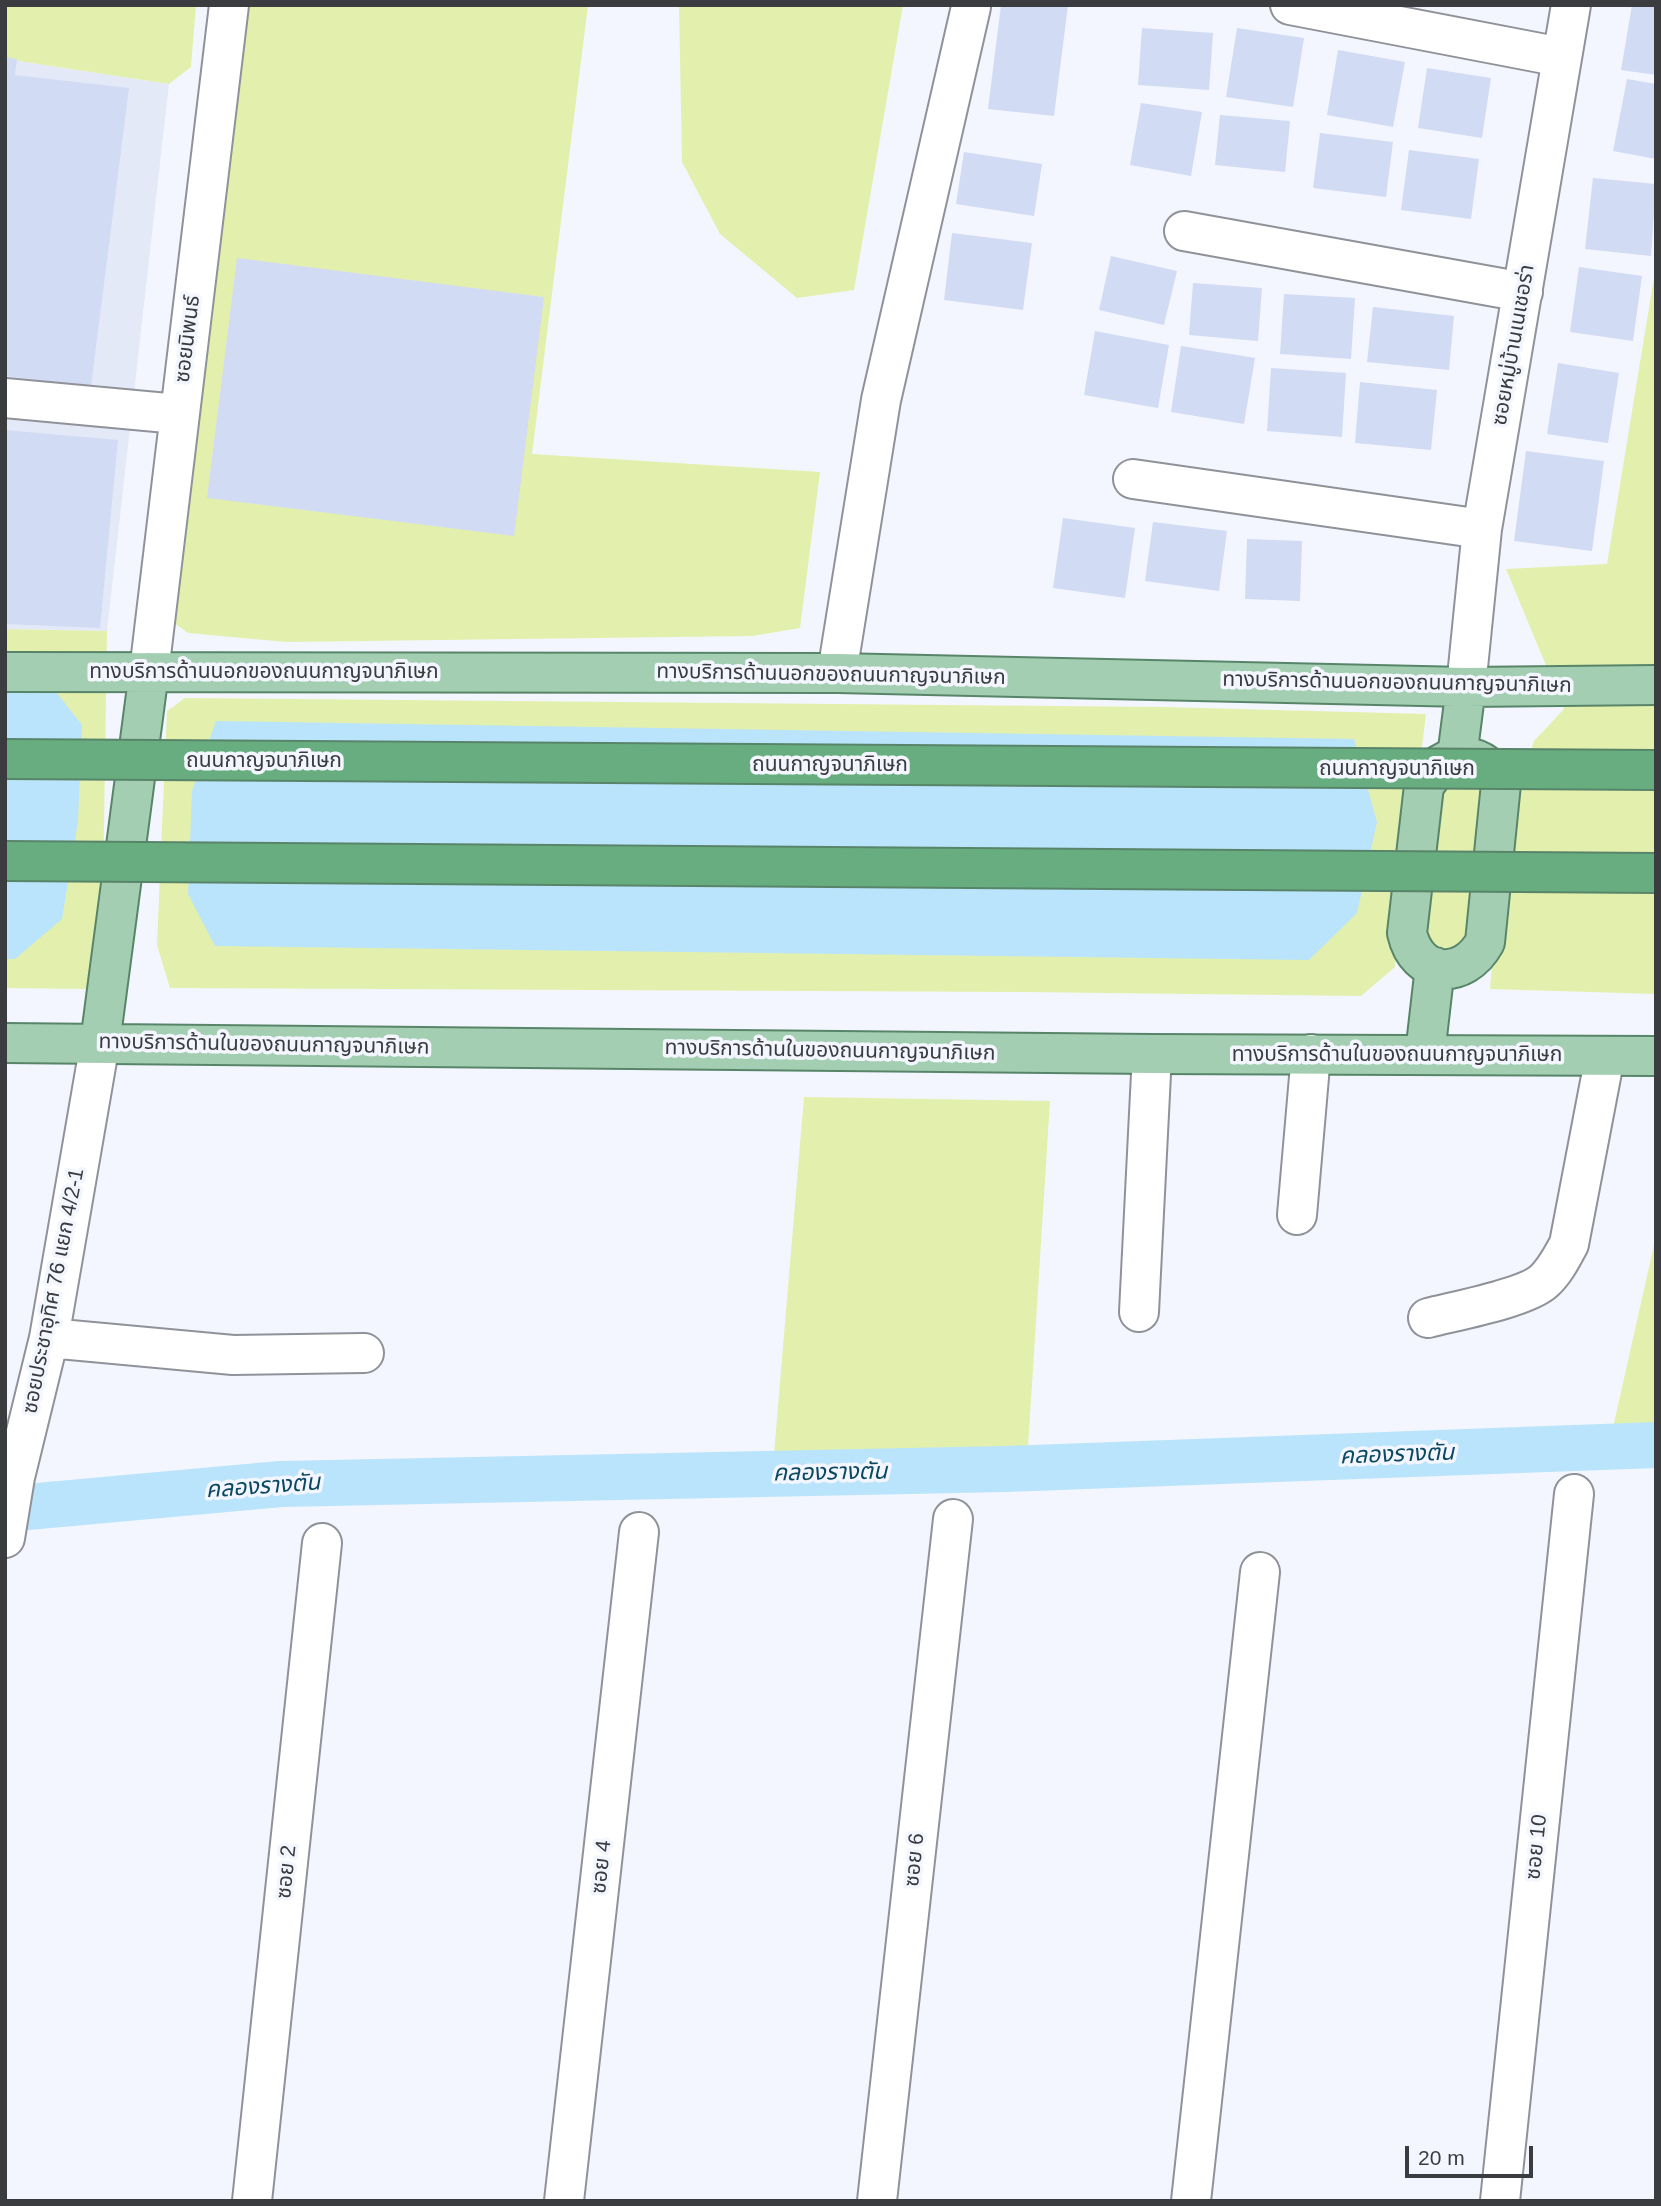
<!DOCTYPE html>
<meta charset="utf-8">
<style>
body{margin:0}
#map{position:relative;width:1661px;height:2206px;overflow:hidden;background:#f3f6fe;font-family:Arial,sans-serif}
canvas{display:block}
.frame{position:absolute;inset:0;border:7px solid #3b3c3f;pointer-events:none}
.scale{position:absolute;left:1405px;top:2146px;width:128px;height:32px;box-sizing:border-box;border:4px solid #3b3c3f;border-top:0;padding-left:9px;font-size:21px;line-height:24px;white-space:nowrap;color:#3b3c3f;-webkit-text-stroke:5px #f3f6fe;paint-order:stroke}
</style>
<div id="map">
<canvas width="1661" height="2206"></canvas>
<div class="frame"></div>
<div class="scale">20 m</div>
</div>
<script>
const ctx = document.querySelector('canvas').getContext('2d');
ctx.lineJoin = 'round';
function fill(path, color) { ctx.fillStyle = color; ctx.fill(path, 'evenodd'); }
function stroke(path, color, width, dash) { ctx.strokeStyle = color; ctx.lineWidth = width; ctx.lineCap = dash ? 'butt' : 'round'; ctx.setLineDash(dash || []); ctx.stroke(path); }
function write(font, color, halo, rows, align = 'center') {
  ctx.font = font + ' Arial,"Noto Sans Thai",sans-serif'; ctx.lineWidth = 7; ctx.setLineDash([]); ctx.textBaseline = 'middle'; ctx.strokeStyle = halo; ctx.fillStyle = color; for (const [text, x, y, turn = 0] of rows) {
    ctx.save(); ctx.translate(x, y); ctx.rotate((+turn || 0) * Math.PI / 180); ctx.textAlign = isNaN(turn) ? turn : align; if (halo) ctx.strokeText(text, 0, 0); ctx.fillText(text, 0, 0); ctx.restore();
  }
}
fill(new Path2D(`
 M5,59L169,84L107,631L5,629Z`), '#e4e9f8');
fill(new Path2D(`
 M5,5H196L191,67L169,84L5,59Z
 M243,5H588L532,454L820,472L800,628L752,636L286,642L188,633L167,618L181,576L179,554Z
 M679,5H903L854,290L797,298L720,234L682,162Z
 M1656,265V994L1490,989L1503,833L1534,741L1564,709L1506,569L1607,564Z
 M5,629L107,631L102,954L86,989L5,988Z
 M185,698L1163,707L1426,714L1395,967L1361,996L1022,992L170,988L157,945L167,711Z
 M1455,778L1480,787L1487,801L1474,932L1458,949L1432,948L1422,928L1434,796Z
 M804,1097L1050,1101L1028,1447L774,1454Z
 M1656,1236V1430L1612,1432Z`), '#e3efad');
fill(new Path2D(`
 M5,676L49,683L82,725L78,821L62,919L15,959H5Z
 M216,721L1354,739L1377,822L1357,913L1309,960L215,946L188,894L192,791Z`), '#bae4fb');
stroke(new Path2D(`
 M5,1509L281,1484L1005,1469L1656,1445`), '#bae4fb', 46);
fill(new Path2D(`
 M1001,5H1068L1054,116L988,109Z
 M1632,5H1656V75L1621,70Z
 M1142,28L1213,33L1209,90L1138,85Z
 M1237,28L1304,38L1293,107L1226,97Z
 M1338,50L1405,62L1393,127L1327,115Z
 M5,57L17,59L15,75L129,88L91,386L5,376Z
 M1427,68L1491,78L1482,138L1418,128Z
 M1627,79L1656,84V159L1613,151Z
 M1141,103L1202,112L1191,176L1130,165Z
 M1220,115L1290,121L1285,172L1215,165Z
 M1320,133L1393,142L1386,197L1313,188Z
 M1409,150L1479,159L1471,219L1401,210Z
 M964,152L1042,164L1034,216L956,204Z
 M1593,178L1656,184L1651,256L1585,249Z
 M952,233L1032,243L1023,310L944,300Z
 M1111,256L1177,271L1164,325L1099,310Z
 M237,258L544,297L514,536L207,498Z
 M1579,267L1642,276L1633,341L1570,332Z
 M1193,283L1262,288L1258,341L1189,335Z
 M1284,294L1355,298L1351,359L1280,354Z
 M1373,307L1454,316L1449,370L1367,362Z
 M1095,331L1169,345L1158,408L1084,395Z
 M1181,346L1255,358L1244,424L1171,412Z
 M1558,363L1619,373L1608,443L1547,434Z
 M1271,368L1346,373L1342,437L1267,431Z
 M1360,382L1437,390L1431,450L1355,443Z
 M5,430L118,440L100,628L5,624Z
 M1526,451L1604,461L1592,551L1514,541Z
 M1063,518L1135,528L1125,598L1053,588Z
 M1153,522L1227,531L1219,591L1145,581Z
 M1247,539L1302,541L1300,601L1245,599Z`), '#d2dbf4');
const minor = new Path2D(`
 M1290,5L1561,57
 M1184,231L1523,292
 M5,398L178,414
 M1133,479L1482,529
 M149,672L229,5
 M837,673L881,400L971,7
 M1466,687L1482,529L1571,5
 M1297,1215L1311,1054
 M1139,1312L1152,1054
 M1428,1318C1455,1311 1526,1298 1544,1281C1555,1271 1562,1257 1569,1244L1605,1056
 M49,1338L233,1355L364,1353
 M5,1538L15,1477L49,1338L100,1043
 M252,2201L322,1543
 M564,2201L639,1532
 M877,2201L953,1519
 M1191,2201L1260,1572
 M1500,2201L1574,1494`);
const major = new Path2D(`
 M5,672L837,673L1466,687L1656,685
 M1463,756C1482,759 1492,767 1501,784L1485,942C1463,982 1417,977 1407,933L1424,786L1439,765L1450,759Z
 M1457,757L1466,687
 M5,1043L1152,1054L1656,1056
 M100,1043L149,672
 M1425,1054L1435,967`);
stroke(minor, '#909299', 42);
stroke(major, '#588569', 42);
stroke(minor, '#fff', 38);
stroke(major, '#a4ceb2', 38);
const highwayBridge = new Path2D(`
 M5,759L1656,770
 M5,861L1656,873`);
stroke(highwayBridge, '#588569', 42, []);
stroke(highwayBridge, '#68ad7f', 38);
write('21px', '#3b3c3f', '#f3f6fe', [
 ["ซอยนิพนธ์",188,339,-83],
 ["ซอยหมู่บ้านเนเชอร่า",1514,345,-80],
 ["ทางบริการด้านนอกของถนนกาญจนาภิเษก",264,672],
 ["ทางบริการด้านนอกของถนนกาญจนาภิเษก",831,675,1],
 ["ทางบริการด้านนอกของถนนกาญจนาภิเษก",1397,683,1],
 ["ถนนกาญจนาภิเษก",264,761],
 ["ถนนกาญจนาภิเษก",830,765],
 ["ถนนกาญจนาภิเษก",1397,769],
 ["ทางบริการด้านในของถนนกาญจนาภิเษก",264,1045,1],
 ["ทางบริการด้านในของถนนกาญจนาภิเษก",830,1051,1],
 ["ทางบริการด้านในของถนนกาญจนาภิเษก",1397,1055],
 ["ซอยประชาอุทิศ 76 แยก 4/2-1",54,1291,-79],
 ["ซอย 10",1537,1847,-84],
 ["ซอย 6",915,1860,-84],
 ["ซอย 4",602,1867,-84],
 ["ซอย 2",287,1872,-84]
]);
write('italic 23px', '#0b4861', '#f3f6fe', [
 ["คลองรางตัน",1397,1455,-2],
 ["คลองรางตัน",830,1473,-1],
 ["คลองรางตัน",263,1487,-4]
]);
</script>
